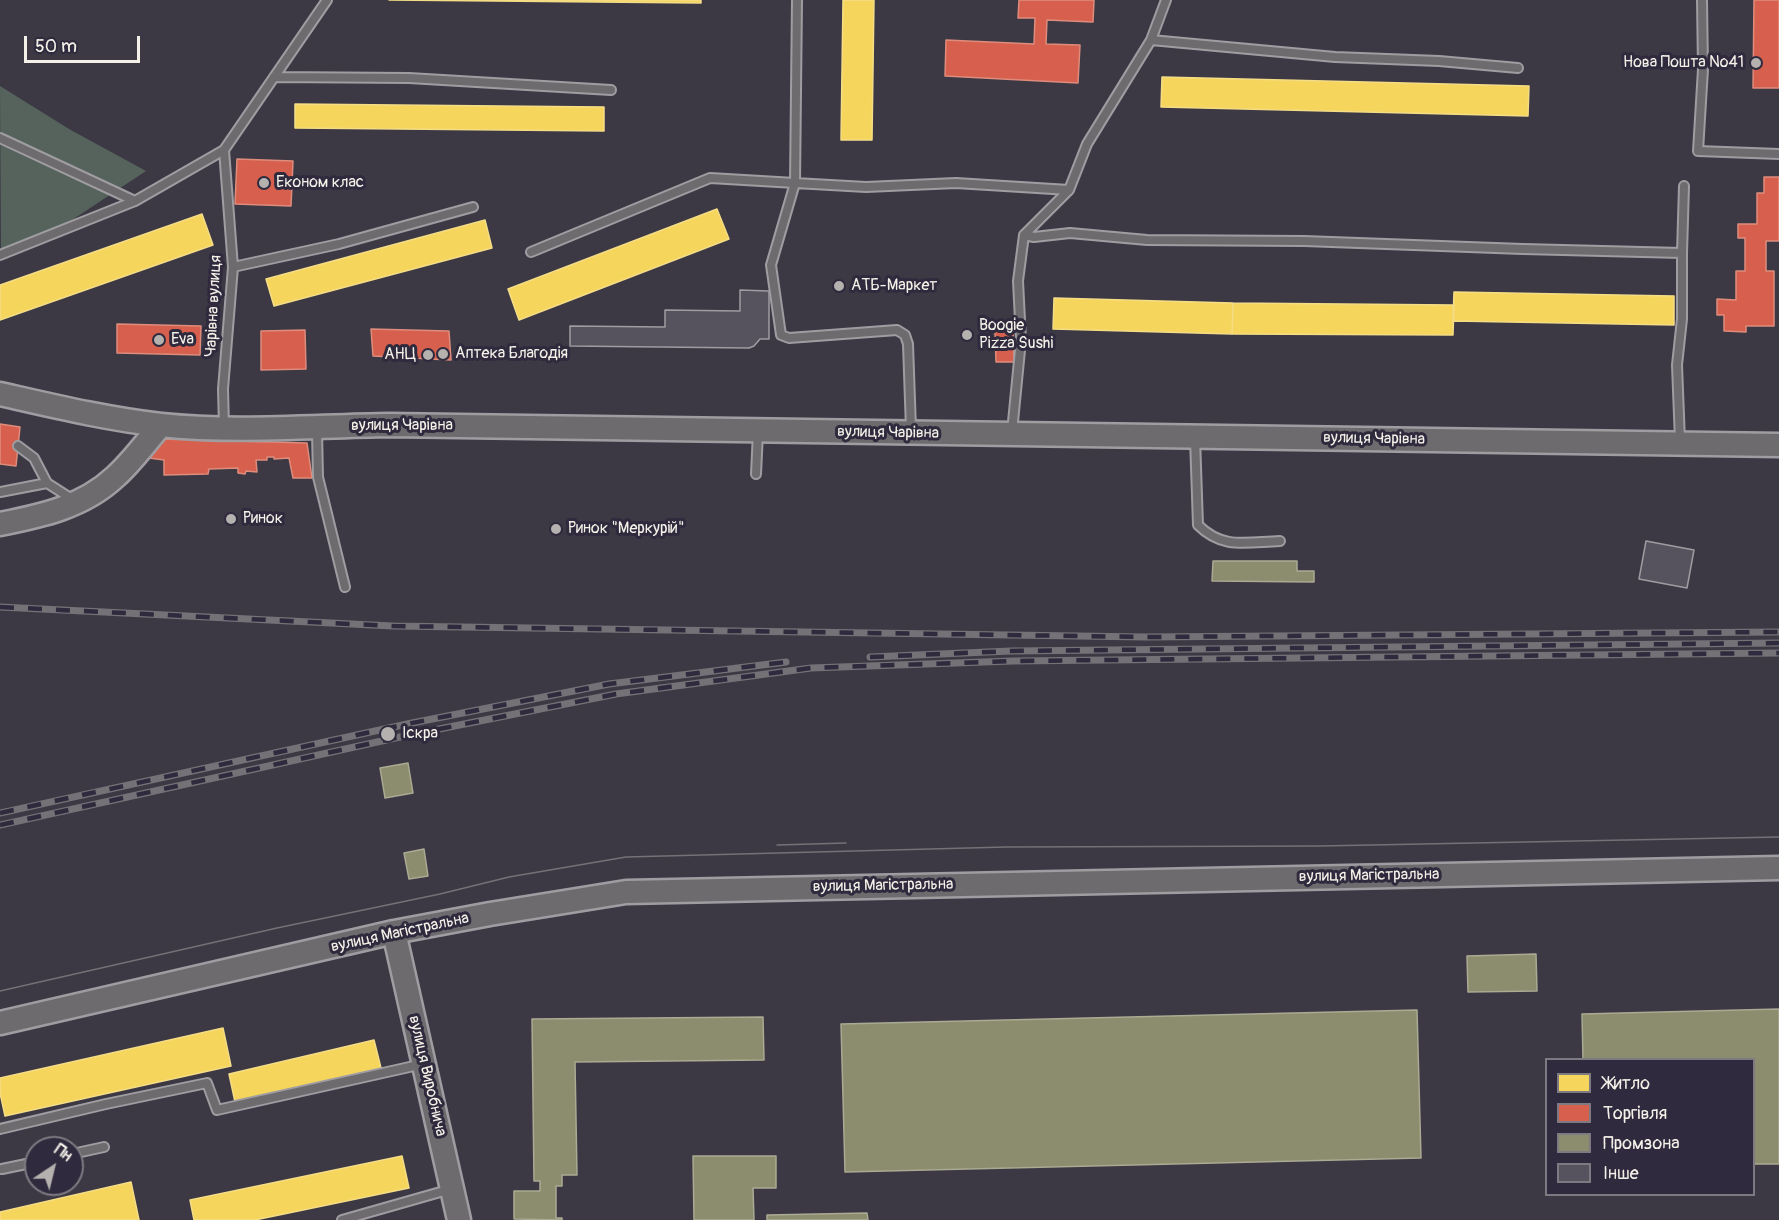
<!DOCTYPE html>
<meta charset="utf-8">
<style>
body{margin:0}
#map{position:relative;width:1779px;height:1220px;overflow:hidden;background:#3c3945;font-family:Pangolin,sans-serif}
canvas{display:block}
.legend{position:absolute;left:1545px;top:1058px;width:210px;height:138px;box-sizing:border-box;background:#2f2a3d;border:2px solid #7e7a81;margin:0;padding:8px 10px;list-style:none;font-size:18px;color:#f4f1e8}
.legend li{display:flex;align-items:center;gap:12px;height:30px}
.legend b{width:30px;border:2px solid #7e7a81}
.north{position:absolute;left:24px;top:1136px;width:60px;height:60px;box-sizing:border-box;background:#2f2a3d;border:2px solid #7e7a81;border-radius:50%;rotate:35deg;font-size:16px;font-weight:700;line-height:24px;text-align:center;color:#f4f1e8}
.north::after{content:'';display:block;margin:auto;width:21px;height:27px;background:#b4b1af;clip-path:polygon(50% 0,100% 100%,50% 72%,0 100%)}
.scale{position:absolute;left:24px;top:36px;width:116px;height:27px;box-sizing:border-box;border:3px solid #f4f1e8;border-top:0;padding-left:8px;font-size:18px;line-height:21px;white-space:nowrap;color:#f4f1e8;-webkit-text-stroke:4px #2f2a3d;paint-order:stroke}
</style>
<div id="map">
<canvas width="1779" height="1220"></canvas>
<ul class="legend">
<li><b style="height:16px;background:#f6d55c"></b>Житло</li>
<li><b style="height:16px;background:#d6604d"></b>Торгівля</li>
<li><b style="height:16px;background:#8c8c6e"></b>Промзона</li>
<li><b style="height:16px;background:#56535e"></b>Інше</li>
</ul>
<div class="north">Пн</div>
<div class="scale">50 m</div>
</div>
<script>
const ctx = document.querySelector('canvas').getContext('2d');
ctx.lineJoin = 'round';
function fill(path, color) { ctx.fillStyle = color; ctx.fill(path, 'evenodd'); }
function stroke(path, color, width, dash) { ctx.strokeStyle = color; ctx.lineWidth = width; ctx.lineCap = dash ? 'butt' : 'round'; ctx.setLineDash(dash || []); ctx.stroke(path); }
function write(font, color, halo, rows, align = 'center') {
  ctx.font = font + ' Pangolin,sans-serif'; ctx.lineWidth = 6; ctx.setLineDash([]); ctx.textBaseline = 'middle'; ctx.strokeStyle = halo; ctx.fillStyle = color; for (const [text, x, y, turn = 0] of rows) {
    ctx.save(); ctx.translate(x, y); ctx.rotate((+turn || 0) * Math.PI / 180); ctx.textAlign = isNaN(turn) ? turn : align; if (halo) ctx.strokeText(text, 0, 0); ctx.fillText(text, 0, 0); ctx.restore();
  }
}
fill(new Path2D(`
 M0,86L69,129L146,171L69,222L1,255Z`), '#55635c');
const homes = new Path2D(`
 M389,0H701V3Z
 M843,0H874L872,140H841Z
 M1162,77L1529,86L1528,116L1161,107Z
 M295,104L604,107V131L295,128Z
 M717,209L729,239L519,320L508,289Z
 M202,214L213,245L0,320V285Z
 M485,220L492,248L274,306L266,279Z
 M1454,292L1674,296V325L1453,321Z
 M1054,298L1233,303L1232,334L1053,329Z
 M1233,303L1454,305L1453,335L1232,334Z
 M223,1028L231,1066L5,1116L0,1093V1078Z
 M374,1040L381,1068L235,1102L229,1074Z
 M402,1156L409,1188L255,1220H194L190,1200Z
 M131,1182L139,1220H0V1212Z`);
fill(homes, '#f6d55c');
stroke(homes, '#f5dd86', 1.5);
const shops = new Path2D(`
 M1019,0H1094L1093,22L1047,20L1046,44L1080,45L1078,83L945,76L946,40L1034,44L1035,18H1018Z
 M1754,0H1779V88H1753Z
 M237,159L293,161L291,206L235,204Z
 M1764,177H1779V241H1766V271H1774V326H1746V332L1724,331V315H1717V299L1736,300V271H1745V238H1738V224H1757V193H1764Z
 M117,324L201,326L200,355L117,353Z
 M371,329L449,331L451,360L373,356Z
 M305,330L306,369L261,370V331Z
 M995,331H1013L1014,362H996Z
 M0,424L20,427L16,466L0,464Z
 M160,439L307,443L312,478H293L289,458L274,459V457H267V460H256L257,472L246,471L245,474L238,473V468L209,469L208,474L164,475V460L149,458Z`);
fill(shops, '#d6604d');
stroke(shops, '#df8c7c', 1.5);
const industry = new Path2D(`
 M1213,561H1297V571H1314V582L1212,581Z
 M408,763L413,793L385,798L380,768Z
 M424,849L428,876L409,879L404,853Z
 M1536,954L1537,991L1468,992L1467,956Z
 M1779,1009V1164H1754V1060H1583L1582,1014Z
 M1417,1010L1421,1158L845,1172L841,1024Z
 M763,1017L764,1060L575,1062L577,1175H562V1186H556V1218H562V1220L514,1219V1191H540V1181H534L532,1019Z
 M693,1156H776V1188H753L754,1220H694Z
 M867,1213L868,1220H767V1215Z`);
fill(industry, '#8c8c6e');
stroke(industry, '#abaa93', 1.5);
const building = new Path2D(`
 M740,290L769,291V339H760L754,346L749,348L570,346V326L665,327V310L740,311Z
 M1646,541L1694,550L1687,588L1639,579Z`);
fill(building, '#56535e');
stroke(building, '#9f9da1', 1.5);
const lane = new Path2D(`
 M797,0L795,183L866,187L956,183L1069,190L1024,235L1018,281L1021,340L1012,432
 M1702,0L1703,69L1698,151L1779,154
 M1151,40L1166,0
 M274,77L409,78L611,90
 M0,138L135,201L224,150L327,0
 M224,150L233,267L223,389L224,427
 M1069,190L1087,144L1151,40L1335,57L1439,61L1518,68
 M1024,235L1034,237L1070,233L1147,240L1304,241L1523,249L1682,253V319L1677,365L1680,441
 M531,252L710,178L795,183L771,265L781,335L789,338L897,330L905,335L908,344L911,429
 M1682,253L1684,186
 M0,255L135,201
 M233,267L339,244L473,207
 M317,431L318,477L345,587
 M1195,438L1198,525C1223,550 1247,542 1280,541
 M18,446L34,458L47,483L72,499
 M756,474L758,432
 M0,492L47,483
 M0,1129L106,1104L207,1083L217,1110L423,1064
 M72,1154L104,1147
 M2,1169L36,1162
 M342,1220L451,1189`);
const secondary = new Path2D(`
 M0,394C53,406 107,419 161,425C236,433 314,426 389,425L1779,445
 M0,524C41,516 83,507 115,477C132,462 146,442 161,425
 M394,932L459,1220
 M0,1023L394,932L490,914L626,892L1779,868`);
stroke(lane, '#9f9da1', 12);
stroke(secondary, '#9f9da1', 27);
stroke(lane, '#6e6b6e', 8);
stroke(secondary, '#6e6b6e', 22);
stroke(new Path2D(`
 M777,845L846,843
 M0,991L277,928L440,894L509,877L626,857L1006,847L1320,846L1779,837`), '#747276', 1.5);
const rail = new Path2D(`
 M0,607L393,626L1146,637L1779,632
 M870,657L1011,651L1779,643
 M0,813L407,724L609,684L786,662
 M0,825L409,735L616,694L811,668L1013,661L1779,653`);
stroke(rail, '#747276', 7);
stroke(rail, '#2f2a3d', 4.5, [14]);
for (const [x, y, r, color] of [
 [1756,63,6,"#b4b1af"],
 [264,183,6,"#b4b1af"],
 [839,286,6,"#b4b1af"],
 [967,335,6,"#b4b1af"],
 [159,340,6,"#b4b1af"],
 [443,354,6,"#b4b1af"],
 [428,355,6,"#b4b1af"],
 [231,519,6,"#b4b1af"],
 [556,529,6,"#b4b1af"],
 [388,734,8,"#b4b1af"]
]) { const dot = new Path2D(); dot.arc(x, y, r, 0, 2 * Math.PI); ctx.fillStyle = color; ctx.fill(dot); stroke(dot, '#2f2a3d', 2); }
write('16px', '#f4f1e8', '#2f2a3d', [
 ["Нова Пошта №41",1744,63,"right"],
 ["Економ клас",276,183],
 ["АТБ-Маркет",851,286],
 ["Boogie",979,326],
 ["Pizza Sushi",979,344],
 ["Eva",171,340],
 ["Аптека Благодія",455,354],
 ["АНЦ",416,355,"right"],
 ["Ринок",243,519],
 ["Ринок \"Меркурій\"",568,529],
 ["Іскра",402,734]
], 'left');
write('16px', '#f4f1e8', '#2f2a3d', [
 ["Чарівна вулиця",214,306,-87],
 ["вулиця Чарівна",402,426],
 ["вулиця Чарівна",888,433,1],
 ["вулиця Чарівна",1374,439,1],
 ["вулиця Магістральна",1369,876,-1],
 ["вулиця Магістральна",883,886,-1],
 ["вулиця Магістральна",400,933,-12],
 ["вулиця Виробнича",427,1076,77]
]);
</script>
